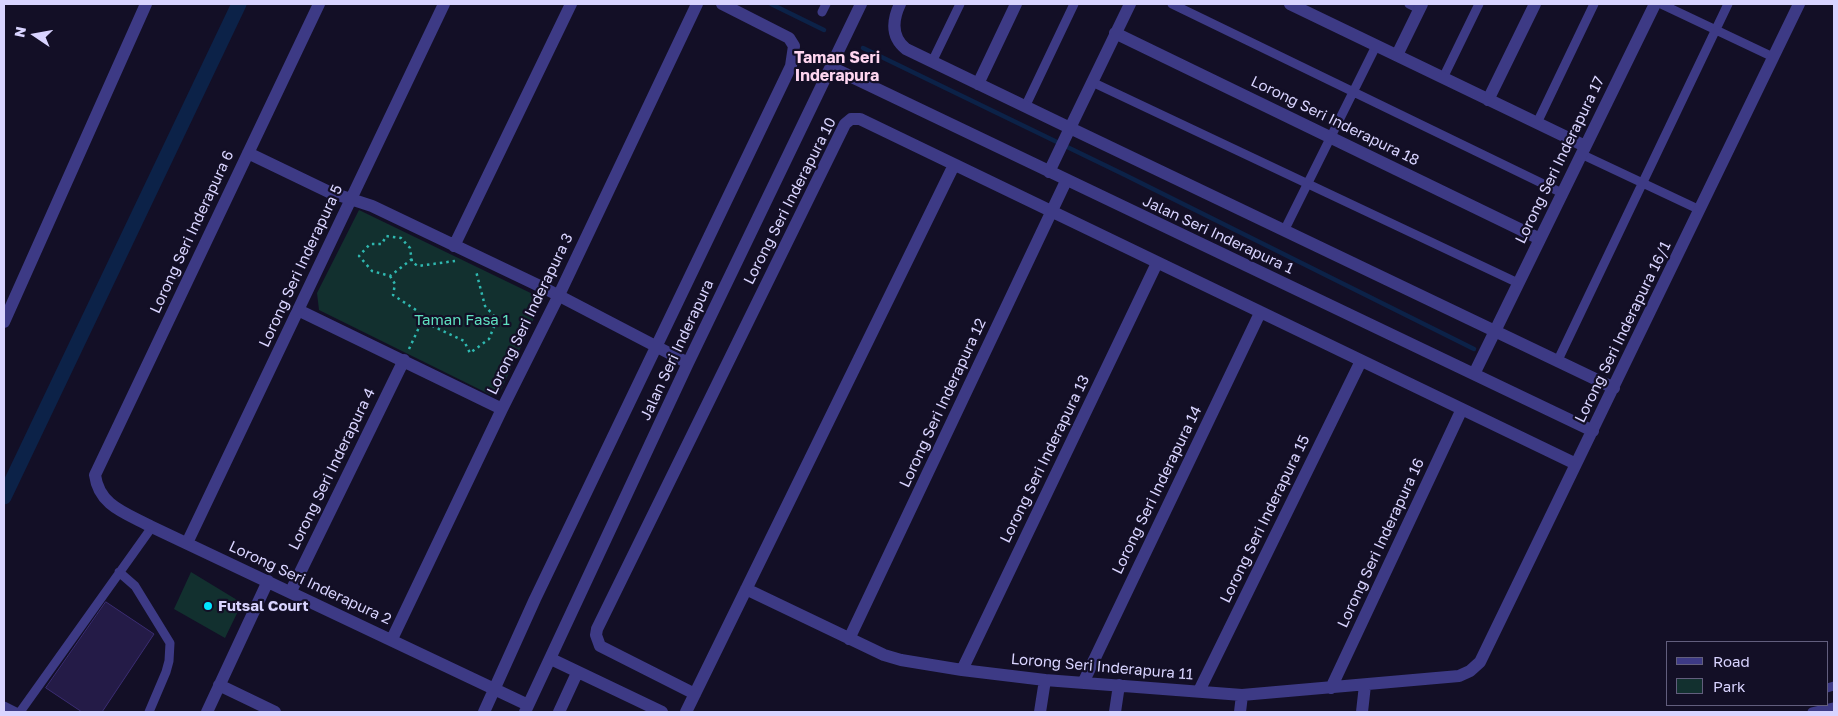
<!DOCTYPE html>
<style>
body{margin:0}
#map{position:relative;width:1838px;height:716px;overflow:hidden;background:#130f26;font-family:"Golos Text",sans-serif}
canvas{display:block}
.frame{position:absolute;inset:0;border:5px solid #d9d4ff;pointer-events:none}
.legend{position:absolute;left:1666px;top:641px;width:162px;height:65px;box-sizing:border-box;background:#130f26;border:1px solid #625e7d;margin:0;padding:6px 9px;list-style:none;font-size:15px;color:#d9d4ff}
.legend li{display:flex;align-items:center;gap:10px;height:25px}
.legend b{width:25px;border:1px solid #625e7d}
.north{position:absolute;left:10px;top:10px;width:50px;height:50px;-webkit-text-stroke:4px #130f26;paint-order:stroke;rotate:282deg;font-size:14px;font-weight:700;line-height:20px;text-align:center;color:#d9d4ff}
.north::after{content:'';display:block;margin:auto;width:18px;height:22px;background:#d9d4ff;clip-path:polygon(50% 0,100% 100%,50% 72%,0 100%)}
</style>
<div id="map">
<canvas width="1838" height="716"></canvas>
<div class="frame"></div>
<ul class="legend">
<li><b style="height:6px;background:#3d3a85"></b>Road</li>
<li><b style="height:14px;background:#12302f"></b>Park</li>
</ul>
<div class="north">N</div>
</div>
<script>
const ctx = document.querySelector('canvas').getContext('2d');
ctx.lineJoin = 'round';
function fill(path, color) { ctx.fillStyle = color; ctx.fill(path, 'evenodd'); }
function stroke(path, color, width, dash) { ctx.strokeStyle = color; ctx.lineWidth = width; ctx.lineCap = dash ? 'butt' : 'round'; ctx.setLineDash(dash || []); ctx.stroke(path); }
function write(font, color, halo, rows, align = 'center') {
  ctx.font = font + ' "Golos Text",sans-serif'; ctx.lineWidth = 4.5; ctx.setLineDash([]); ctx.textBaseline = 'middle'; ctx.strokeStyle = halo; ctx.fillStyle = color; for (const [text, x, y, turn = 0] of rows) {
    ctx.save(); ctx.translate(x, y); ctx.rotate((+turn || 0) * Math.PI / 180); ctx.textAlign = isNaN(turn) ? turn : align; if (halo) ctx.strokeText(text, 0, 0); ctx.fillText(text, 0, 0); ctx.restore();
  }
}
fill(new Path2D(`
 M359,210L543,299L501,390L491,395L319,310L317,293Z
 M191,572L242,603L225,638L174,609Z`), '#12302f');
stroke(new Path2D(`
 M771,4L824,30
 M863,48L1125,175L1474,349`), '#0c2248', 4.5);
stroke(new Path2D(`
 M4,497L239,4`), '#0c2248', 15);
const building = new Path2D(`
 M106,602L154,634L102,712H82L46,688Z`);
fill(building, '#241b47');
stroke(building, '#3b2d73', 1);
stroke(new Path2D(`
 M412,259L390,276L372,271L359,256L370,244H382L386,236L401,238L410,248L412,262L418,266L455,261
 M390,276L395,284L393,295L416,310L422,321L464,341L470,353L489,339L497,319L485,306L476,271
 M409,349L422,321`), '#2fb8b0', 2.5, [2.5, 4]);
stroke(new Path2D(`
 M1172,4L1562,193
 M1409,4L1419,9
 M1661,4L1773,57
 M822,12L826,4
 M932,62L960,4
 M1443,78L1479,4
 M1092,82L1518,283
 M1025,107L1074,4
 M1537,123L1594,4
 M1581,154L1700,210
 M1285,229L1376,46
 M1558,360L1728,4
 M119,572L135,586L170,643L169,661L166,672L149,712
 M1827,688L1834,686
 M4,706L16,712
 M20,712L152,527
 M1812,712L1834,707`), '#3d3a85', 9);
stroke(new Path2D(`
 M319,4L95,475C99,506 126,513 152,527L528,705
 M900,4C892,21 891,37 906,49L1070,128L1049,172
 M1130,4L1070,128L1614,388
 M1290,4L1585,146
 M1115,33L1540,239
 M1397,55L1422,4
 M831,67L1593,431
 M978,84L1016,4
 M1488,100L1535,4
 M248,153L329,192L372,206L548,290L688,363
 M454,246L571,4
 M298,310L502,409
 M4,322L146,4
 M1474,374L1655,4
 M187,543L444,4
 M746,589L884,655L901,660L962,670L1045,680L1242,695L1459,676L1470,671L1480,662L1799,4
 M291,591L404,360
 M392,639L502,409L558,297L697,4
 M849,639L1066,181
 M551,659L662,712
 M962,670L1157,263
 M1084,681L1260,313
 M219,685L275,712
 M1331,688L1461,411
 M1199,691L1361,361
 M695,694L600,646L596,635L597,629L845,124L851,119H860L1576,464
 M207,712L268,581
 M484,712L535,599L791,66L794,46L789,38L722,4
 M525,712L688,363L861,4
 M559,712L577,673
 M686,712L954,165
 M1040,712L1045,680
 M1115,712L1119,685
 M1240,712L1242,695
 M1362,712L1365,685`), '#3d3a85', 12);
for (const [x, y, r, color] of [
 [208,606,5,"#00e5ff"]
]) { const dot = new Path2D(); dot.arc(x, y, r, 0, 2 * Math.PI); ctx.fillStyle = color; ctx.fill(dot); stroke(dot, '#130f26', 2); }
write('15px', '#d9d4ff', '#130f26', [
 ["Lorong Seri Inderapura 18",1335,121,26],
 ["Lorong Seri Inderapura 17",1560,160,-64],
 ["Lorong Seri Inderapura 10",790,201,-63],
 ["Lorong Seri Inderapura 6",192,232,-65],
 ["Jalan Seri Inderapura 1",1218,235,25],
 ["Lorong Seri Inderapura 5",301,266,-65],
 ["Lorong Seri Inderapura 3",530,314,-64],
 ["Lorong Seri Inderapura 16/1",1623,332,-64],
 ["Jalan Seri Inderapura",677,350,-65],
 ["Lorong Seri Inderapura 12",943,403,-65],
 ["Lorong Seri Inderapura 13",1045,459,-64],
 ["Lorong Seri Inderapura 4",332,469,-64],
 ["Lorong Seri Inderapura 14",1157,490,-64],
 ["Lorong Seri Inderapura 15",1265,519,-64],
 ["Lorong Seri Inderapura 16",1381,543,-65],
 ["Lorong Seri Inderapura 2",310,583,25],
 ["Lorong Seri Inderapura 11",1102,667,5]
]);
write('15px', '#5fe0c0', '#130f26', [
 ["Taman Fasa 1",462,320]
]);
write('bold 15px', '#d9d4ff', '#130f26', [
 ["Futsal Court",218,606]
], 'left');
write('bold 16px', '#ffd6f0', '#130f26', [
 ["Taman Seri",837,58],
 ["Inderapura",837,76]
]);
</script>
